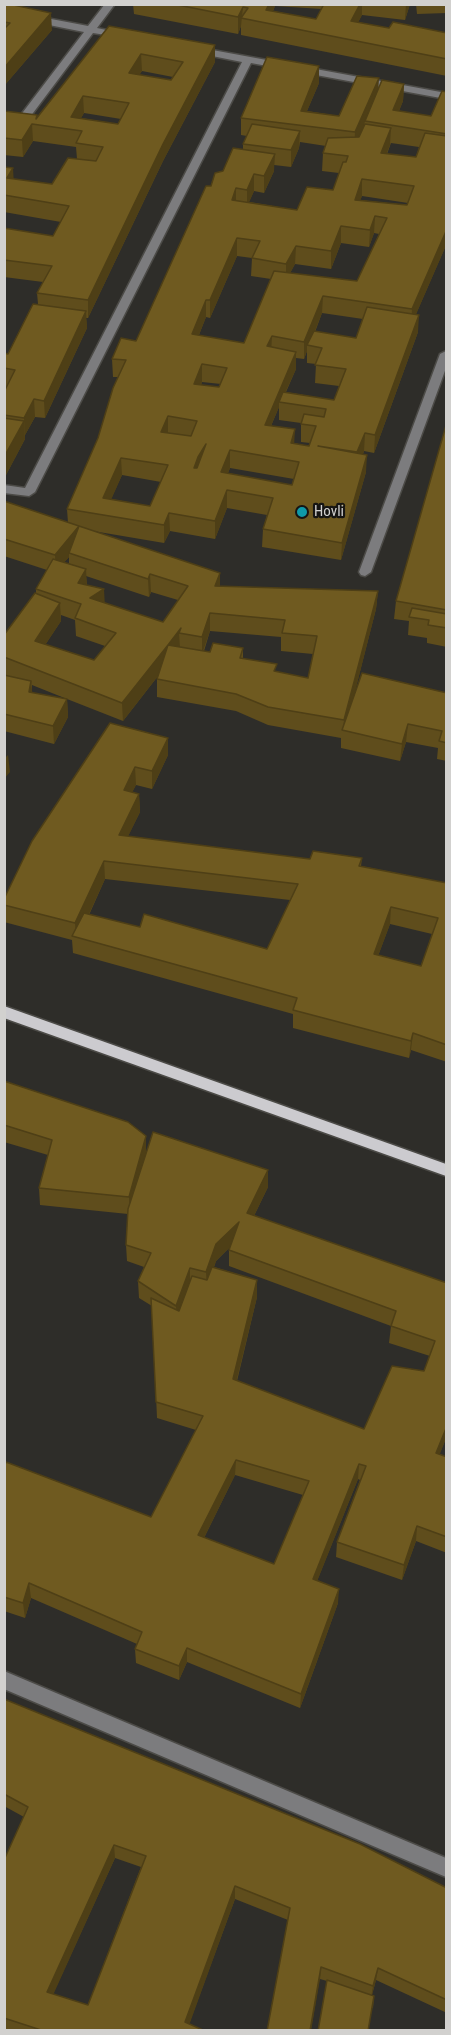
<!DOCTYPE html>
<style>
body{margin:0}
#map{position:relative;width:451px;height:2035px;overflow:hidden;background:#2e2d29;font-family:"Roboto Condensed",sans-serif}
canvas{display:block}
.frame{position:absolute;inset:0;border:6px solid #d2d1cf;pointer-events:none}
</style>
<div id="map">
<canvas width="451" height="2035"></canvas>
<div class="frame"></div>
</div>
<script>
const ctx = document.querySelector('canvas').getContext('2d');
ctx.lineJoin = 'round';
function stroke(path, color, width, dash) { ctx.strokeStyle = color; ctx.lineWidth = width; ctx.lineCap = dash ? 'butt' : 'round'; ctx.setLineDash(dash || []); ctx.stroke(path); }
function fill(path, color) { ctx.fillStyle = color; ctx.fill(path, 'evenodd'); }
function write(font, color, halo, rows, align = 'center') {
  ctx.font = font + ' "Roboto Condensed",sans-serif'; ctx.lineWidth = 4.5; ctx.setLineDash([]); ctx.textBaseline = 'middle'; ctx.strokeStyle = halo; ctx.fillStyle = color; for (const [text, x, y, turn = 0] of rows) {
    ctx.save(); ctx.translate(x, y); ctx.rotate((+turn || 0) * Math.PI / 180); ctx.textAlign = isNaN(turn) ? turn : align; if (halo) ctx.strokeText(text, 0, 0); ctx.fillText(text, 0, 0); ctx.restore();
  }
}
const minor = new Path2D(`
 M105,4H115L97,28L125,34V38L93,33L27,121L4,124V118L20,116L84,32L4,16V10L88,26Z
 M196,47L446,93V99L251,63L35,492L29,496L4,493V485L25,488L242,62L192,52V48Z
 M446,351V368L371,572L365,576L361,575L359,572L440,354Z
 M4,1671L446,1858V1877L4,1689Z`);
const major = new Path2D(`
 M4,1006L446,1164V1176L4,1018Z`);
stroke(minor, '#4c4b47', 3);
stroke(major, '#4c4b47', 3);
fill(minor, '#7c7c7e');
fill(major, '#cccbcf');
fill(new Path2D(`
 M4,4L52,30L4,86Z
 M133,4H322V8L324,4H410L405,20L362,15L358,22L389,28L447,33V76L241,35V26L238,34L134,14ZM275,6L322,9L316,19L273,11Z
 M416,4H447V13L417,14Z
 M109,26L215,62L163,161L88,318H86L87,328L45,418L35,417L25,435V439L6,475H4V392L7,386H4V353L8,354L38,304L37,293L43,282L4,277V228L53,236L61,222L4,212V167L14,179L52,184L77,159L76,147L33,141L23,157L4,155V111L37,115V117ZM142,71L173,77L171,80L139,75ZM84,113L121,119L118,124L81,118Z
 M319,83L307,111L339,116L378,88L404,84L403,101L399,111L431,116L447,92V243L416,314L418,332L374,453L364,451L363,454L366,472L341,560L262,547L263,529L267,515L227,508L215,539L170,531L164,543L93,531L220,587L378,591L376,609L354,695L447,693V761L437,759L438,748L406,742L400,761L341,748V738L268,725L236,711L157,697V679L158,676L123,721L67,699L68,717L54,744L4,731V675L8,676L4,674V635L36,594V589L47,570L4,556V501L68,523L67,509L98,438L118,377H113L112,359L136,341L211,186L223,171L243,149V144L247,136L241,135V118ZM300,142L326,146L323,153L322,171L339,173L333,190L297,210L249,202L254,191L264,193L274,171V165L291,167L299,148ZM391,143L419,147L416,157L387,154ZM362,196L408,203L407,205L360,200ZM374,233L379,234L357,281L290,273L295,264L331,269L341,243L369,247ZM237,256L252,258L251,276L271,279L244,343L199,335L206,317L210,318ZM322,313L363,319L356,338L315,332ZM307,351V363L316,364L315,383L339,386L334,400L286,392L296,369V358L304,359ZM202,382L221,384L219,387L201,385ZM279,407V420L301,423V442L310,443L309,446L294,443L271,426ZM230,468L294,479L292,485L228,473ZM122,475L161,482L150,506L111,499ZM69,557V564L64,562ZM86,576L149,597L151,592L178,600L163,622L104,603L87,585ZM61,615L75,620L76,636L105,646L94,660L45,645L61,621ZM210,631L281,637V651L313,654L308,678L277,672L243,659V648L210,652L204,651ZM32,685L67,699L32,693Z
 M447,422V647L427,643V638L408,635L409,621L394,619L396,601Z
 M168,738V755L152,789L136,785L132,792L139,794L140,812L128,836L310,859L362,858L361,866L447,883V1062L411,1050L409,1058L293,1028V1014L73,953L72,940L4,922V899L32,841ZM105,879L290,900L267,949L140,927L89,915ZM390,924L432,934L421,966L378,956Z
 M4,1081L146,1153L268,1187L254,1216L447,1283V1436L439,1455L447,1457V1553L416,1541L402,1580L336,1557L337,1542L360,1480L358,1479L317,1581L338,1603L300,1708L187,1662L179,1680L136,1663L135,1649L137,1644L31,1598L25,1618L4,1611V1467L151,1517L196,1430L157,1418L152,1306L139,1298L138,1281L144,1267L127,1261L126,1245L128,1214L40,1205L39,1188L48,1155L4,1142ZM230,1247L229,1250V1266L391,1326L389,1343L430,1356L424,1371L364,1429L237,1381L257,1297V1280L214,1267L216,1261ZM235,1475L303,1495L274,1564L204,1538Z
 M4,1699L447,1888V2013L376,1980L372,1995L374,1996L373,2008L327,1981L320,1979L288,1920L235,1899L189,2024L205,2031H9L4,2029V1860L24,1817L4,1806ZM115,1858L141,1867L88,2005L53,1994Z`), '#5f4d1c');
fill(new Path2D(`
 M269,4H275V6L268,23L266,10Z
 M360,4H362V15L351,37V21Z
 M406,4H410L405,20Z
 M243,7L241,26L238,34V17Z
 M51,13L52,30L4,86V68Z
 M215,45V62L163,161L88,318V300L163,144Z
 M141,54L142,71L129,90V73Z
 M319,66V83L301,125V111Z
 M379,78L378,95L365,121L364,126L354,149L355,132Z
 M404,84L403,101L392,127L393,110Z
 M83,96L84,113L74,130L71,117Z
 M32,124L33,141L23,157L22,140Z
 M391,128L390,145L380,170L381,153Z
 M300,131L299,148L291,167V150Z
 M275,154L274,171L264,193V176Z
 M13,168L14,185L7,178Z
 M254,174V191L247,207V190Z
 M362,179V196L354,217L355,200Z
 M236,188V206L232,200Z
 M375,216L374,233L369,247L370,230Z
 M341,226V243L331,269V251Z
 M447,229V243L411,326L412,309Z
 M237,238V256L210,318V300Z
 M296,246L295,264L286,281V264Z
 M323,296L322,313L309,346L307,345V351L304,359V342Z
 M206,300V317L192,352V334Z
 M86,311L87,328L45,418L44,401Z
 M419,315L418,332L374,453L375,435Z
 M272,336L271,354L267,346Z
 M296,352V369L281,402H279V407L264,442L265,425Z
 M202,364V382L194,402V384Z
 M34,399L35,417L25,435L24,418Z
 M168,416V433L161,432Z
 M24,421L25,439L6,475L4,457Z
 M295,429L294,447L291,443Z
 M365,433L364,451L357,469V452Z
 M206,444L198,475L194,468L198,457Z
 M230,450V468L221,490V472Z
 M367,455L366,472L341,560L342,543Z
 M121,458L122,475L104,516L103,498Z
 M227,490V508L215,539V521Z
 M169,513L170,531L164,543V525Z
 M79,526L69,553V557L56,572L55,555Z
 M86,569L87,587L78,583Z
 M220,573V591L215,586Z
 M150,574L151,592L149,597L148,579Z
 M104,589L105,607L90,598Z
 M378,591L376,609L345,731H343L344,720Z
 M60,603L61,621L36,659L35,641Z
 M210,613V631L202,654V637Z
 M181,628L179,633L180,648L168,645Z
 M168,645V663L123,721L122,703Z
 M31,681L33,699L29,692Z
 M67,699L68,717L54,744L53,726Z
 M408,724L406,742L400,761L402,744Z
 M168,738V755L152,789V771Z
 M8,755L10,772L4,779V759Z
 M135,767L136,785L125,807L124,790Z
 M139,794L140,812L120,853L119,835Z
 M104,861L105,879L78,938L76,937L75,923Z
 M391,907L390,924L372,972L374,954Z
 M413,1033L411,1050L409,1058L411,1041Z
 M146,1136V1153L130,1214L129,1197Z
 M268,1170V1187L247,1230V1213Z
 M239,1222V1238L216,1261L207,1289L206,1272L216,1244Z
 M4,1238L6,1248L4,1261Z
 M190,1268V1285L177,1322L176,1306Z
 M257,1280V1297L233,1395V1379Z
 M447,1426V1436L434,1469L436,1453Z
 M236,1460L235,1475L198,1550V1535Z
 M359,1464L358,1479L312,1594L313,1579Z
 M417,1526L416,1541L402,1580L404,1565Z
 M29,1583L31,1598L25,1618L23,1603Z
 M339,1589L338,1603L300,1708L301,1694Z
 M187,1648V1662L179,1680V1666Z
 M114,1845L115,1858L49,2004L47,1992Z
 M235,1886V1899L187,2031L185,2022Z
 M321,1967L320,1979L311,2031H310Z
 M378,1968L376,1980L371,1998L373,1986Z`), '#4e3f16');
const building = new Path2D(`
 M4,4H9L51,13L4,68V29L10,23L4,22Z
 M173,4H269L266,10L316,19L324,4H360L351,21L389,28L393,22L447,33V59L241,18L248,8L243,7L238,17Z
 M109,26L215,45L163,144L88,300L37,293L52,266L4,260V228L53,236L69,206L4,195V167L13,168L7,178L52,184L68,158L96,161L103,147L76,143L82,131L32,124L22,140L4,138V111L37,115L36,119ZM141,54L183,62L171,80L129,73ZM83,96L129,103L118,124L71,117Z
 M267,57L319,66L301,111L339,116L357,76L379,78L355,132L241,118Z
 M382,80L404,84L393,110L431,116L442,91L447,92V134L365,121Z
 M252,124L300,131L291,150L243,144Z
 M365,124L391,128L381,153L416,157L425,133L447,136V229L412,309L323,296L304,342L272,336L267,346L296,352L265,425L295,429L291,443L309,446L316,426L301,424L304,414L324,417L326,409L279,402L283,392L334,400L346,369L315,365L322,348L307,345L314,331L356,338L367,307L419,315L375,435L365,433L357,452L318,446L367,455L342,543L263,529L273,498L227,490L215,521L169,513L164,525L67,509L98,438L113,388L126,360L112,359L121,338L136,341L206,186H211L215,173L223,171L233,148L275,154L264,176L254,174L247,190L236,188L232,200L297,210L307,187L333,190L343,162H346L348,156L323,153L328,138L359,137ZM362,179L414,186L407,205L355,200ZM375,216L387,218L357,281L274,271L244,343L192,334L206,300H210L237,238L260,241L252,258L286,264L296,246L331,251L341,226L370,230ZM202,364L227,368L219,387L194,384ZM168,416L197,421L191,436L161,432ZM206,444L197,468H194L198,457ZM230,450L299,462L292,485L221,472ZM121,458L168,465L150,506L103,498Z
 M33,304L86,311L44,401L34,399L24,418L4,415V392L15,370L4,368V353L8,354Z
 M4,418L24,421L4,457Z
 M447,422V610L396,601Z
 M4,501L79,526L55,555L4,539Z
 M79,526L220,573L215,586L378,591L344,720L268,707L236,694L157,679L168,645L122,703L4,657V635L35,593L60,603L35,641L94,660L116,633L75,618L81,604L36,589L53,559L86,569L78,583L104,589L90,598L163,622L188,586L150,574L148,579L69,553ZM210,613L285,620L282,633L317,636L308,678L274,671L277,664L240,658L243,648L213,643L210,652L168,645L181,628L179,633L202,637Z
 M412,608L447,614V628L428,625L429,620L409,617Z
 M362,673L447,693V743L439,741L442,731L408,724L402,744L342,730Z
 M4,675L31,681L29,692L67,699L53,726L4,714Z
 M110,723L168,738L152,771L135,767L124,790L139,794L119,835L310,859L313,851L362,858L359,866L447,883V1045L413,1033L411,1041L293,1010L297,998L72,936L84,913L140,927L144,914L267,949L298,884L104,861L75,923L4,905V899L32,841ZM391,907L438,918L421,966L374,954Z
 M4,1081L128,1122L146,1136L129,1197L39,1188L52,1140L4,1125Z
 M153,1132L268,1170L247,1213L447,1283V1426L436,1453L447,1457V1537L417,1526L404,1565L337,1542L366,1466L359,1464L313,1579L339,1589L301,1694L187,1648L179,1666L135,1649L142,1632L29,1583L23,1603L4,1597V1467L6,1462L151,1517L203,1416L156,1402L151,1298L179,1311L192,1276L207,1280L212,1267L257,1280L233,1379L364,1429L392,1366L424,1371L435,1341L391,1326L396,1311L229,1250L239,1222L216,1244L206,1272L190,1268L176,1306L138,1281L151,1253L126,1245L128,1209ZM236,1460L309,1481L274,1564L198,1535Z
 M4,1699L360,1844L447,1888V2000L378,1968L373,1986L321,1967L310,2031H267L290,1908L235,1886L185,2022L205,2031H44L4,2018V1860L28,1807L4,1794ZM114,1845L146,1856L88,2005L47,1992Z
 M327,1980L374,1996L368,2031H318Z`);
fill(building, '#6f5a20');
stroke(building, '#4e3f16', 1.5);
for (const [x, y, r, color] of [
 [302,512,6,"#0f9aa8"]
]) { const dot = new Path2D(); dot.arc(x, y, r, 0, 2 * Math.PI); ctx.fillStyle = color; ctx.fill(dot); stroke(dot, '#161513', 2); }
write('15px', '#d2d1cf', '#161513', [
 ["Hovli",314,512]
], 'left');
</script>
